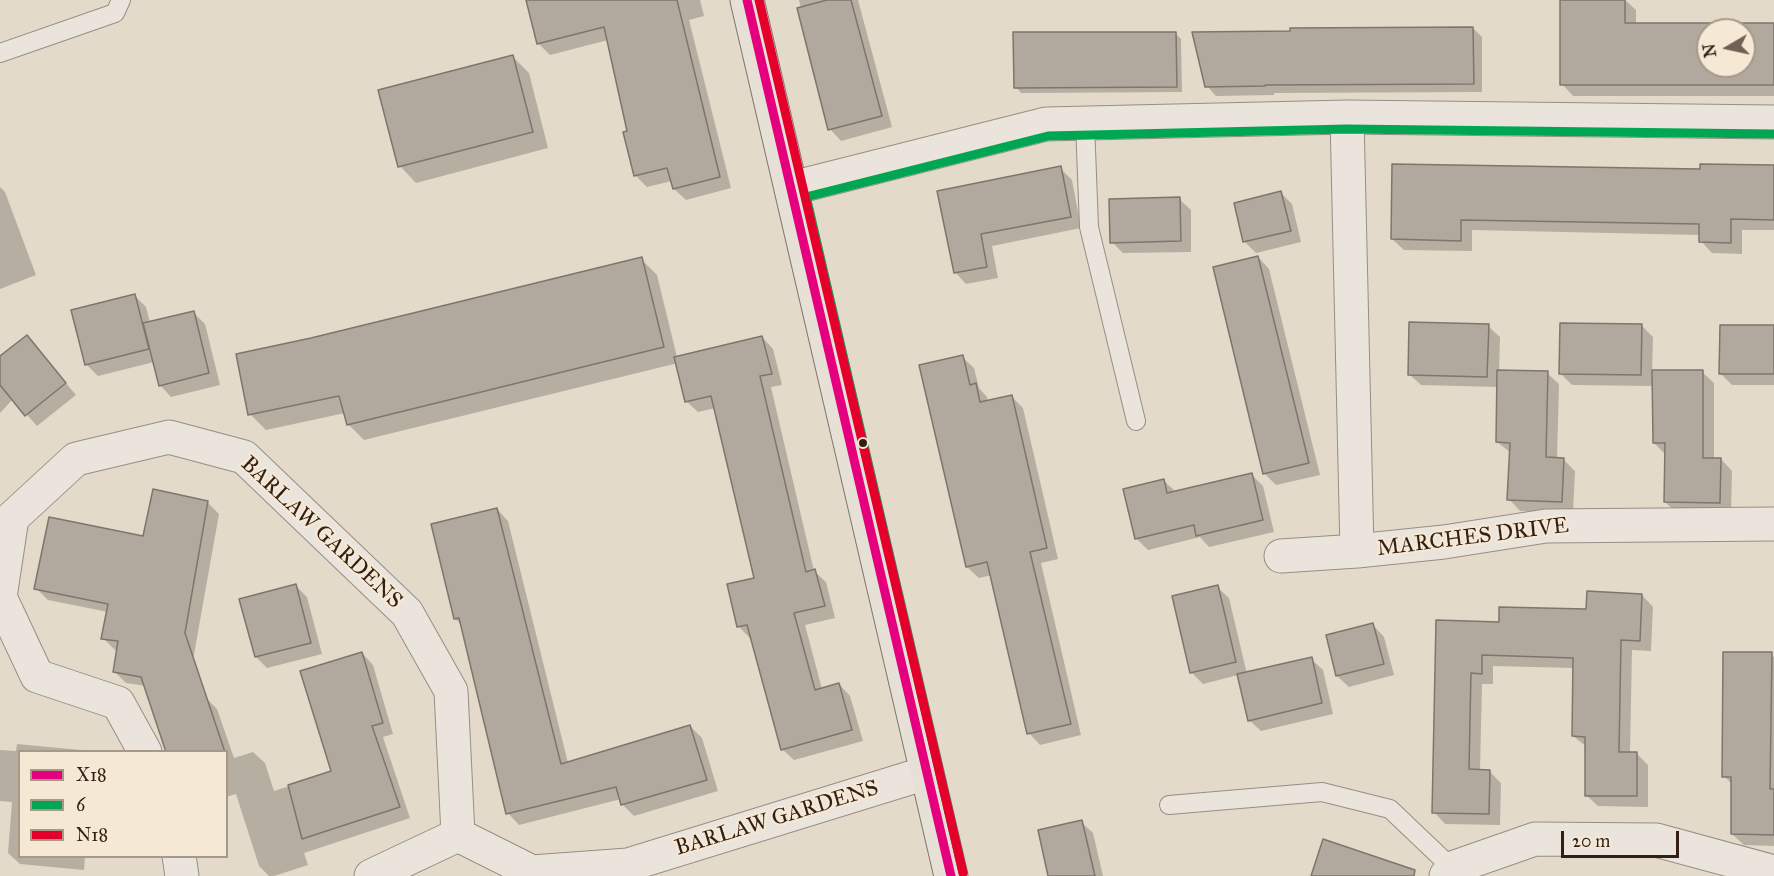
<!DOCTYPE html>
<style>
body{margin:0}
#map{position:relative;width:1774px;height:876px;overflow:hidden;background:#e4daca;font-family:"IM FELL Great Primer",serif}
canvas{display:block}
.legend{position:absolute;left:18px;top:750px;width:210px;height:108px;box-sizing:border-box;background:#f5e9d5;border:2px solid #a89888;margin:0;padding:8px 10px;list-style:none;font-size:18px;color:#341f15}
.legend li{display:flex;align-items:center;gap:12px;height:30px}
.legend b{width:30px;border:2px solid #a89888}
.north{position:absolute;left:1696px;top:18px;width:60px;height:60px;box-sizing:border-box;background:#f5e9d5;border:2px solid #a89888;border-radius:50%;rotate:261deg;font-size:16px;font-weight:700;line-height:24px;text-align:center;color:#341f15}
.north::after{content:'';display:block;margin:auto;width:21px;height:27px;background:#726054;clip-path:polygon(50% 0,100% 100%,50% 72%,0 100%)}
.scale{position:absolute;left:1561px;top:831px;width:118px;height:27px;box-sizing:border-box;border:3px solid #341f15;border-top:0;padding-left:8px;font-size:18px;line-height:21px;white-space:nowrap;color:#341f15;-webkit-text-stroke:4px #f5e9d5;paint-order:stroke}
</style>
<div id="map">
<canvas width="1774" height="876"></canvas>
<ul class="legend">
<li><b style="height:8px;background:#e5007d"></b>X18</li>
<li><b style="height:8px;background:#00a651"></b>6</li>
<li><b style="height:8px;background:#e4002b"></b>N18</li>
</ul>
<div class="north">N</div>
<div class="scale">20 m</div>
</div>
<script>
const ctx = document.querySelector('canvas').getContext('2d');
ctx.lineJoin = 'round';
function fill(path, color) { ctx.fillStyle = color; ctx.fill(path, 'evenodd'); }
function stroke(path, color, width, dash) { ctx.strokeStyle = color; ctx.lineWidth = width; ctx.lineCap = dash ? 'butt' : 'round'; ctx.setLineDash(dash || []); ctx.stroke(path); }
function write(font, color, halo, rows, align = 'center') {
  ctx.font = font + ' "IM FELL Great Primer",serif'; ctx.lineWidth = 4.5; ctx.setLineDash([]); ctx.textBaseline = 'middle'; ctx.strokeStyle = halo; ctx.fillStyle = color; for (const [text, x, y, turn = 0] of rows) {
    ctx.save(); ctx.translate(x, y); ctx.rotate((+turn || 0) * Math.PI / 180); ctx.textAlign = isNaN(turn) ? turn : align; if (halo) ctx.strokeText(text, 0, 0); ctx.fillText(text, 0, 0); ctx.restore();
  }
}
fill(new Path2D(`
 M527,0H700L704,16L689,20L731,188L686,200L674,189L672,181L647,187L636,176L625,133L629,132L608,40L550,55L538,43Z
 M799,0H858L892,127L841,141L830,129Z
 M1561,0H1625L1636,10V25L1774,24V96H1573L1562,84ZM1708,30H1744V66H1708Z
 M1473,28L1482,37V92L1274,93V95L1216,96L1207,86Z
 M1175,33L1181,39L1182,92L1021,93L1016,87Z
 M512,56L529,73L548,148L416,183L400,166Z
 M1394,166L1702,171L1774,166V230H1742V254L1712,253L1701,241V235L1472,230V251L1404,250L1392,239Z
 M1060,168L1072,180L1081,228L992,246L998,278L966,284L955,272L939,192Z
 M0,187L5,192L36,275L0,289Z
 M1281,193L1292,204L1301,242L1256,253L1245,242Z
 M1179,199L1191,210V252L1123,253L1112,242Z
 M1258,257L1269,269L1320,475L1276,485L1265,474Z
 M641,259L657,275L677,357L762,337L773,349L782,385L771,387L814,571L826,582L835,618L805,625L822,689L839,684L850,696L863,741L794,760L782,749L752,637L750,638L738,626L756,579L716,408L698,412L686,401L678,363L364,440L348,424L345,413L266,430L250,414L312,340Z
 M135,296L146,307L150,323L193,312L205,324L220,385L171,397L160,385L154,362L98,376L86,364Z
 M1641,325L1653,337L1652,372H1702L1714,383V459H1721L1732,471L1731,514L1677,513L1665,502L1666,455L1654,443V386L1572,385L1561,374Z
 M1488,326L1500,337L1499,372L1547,373L1559,384L1557,459H1563L1575,471L1573,513L1520,511L1509,499L1511,453L1497,442L1498,387L1421,385L1409,374Z
 M1774,327V385H1732L1721,374Z
 M27,337L76,395L37,426L13,399L0,413V358Z
 M962,357L974,368L979,388L987,397L988,402L1012,397L1023,408L1058,559L1041,563L1081,735L1040,745L1029,733L992,575L979,578L967,567Z
 M1251,474L1263,486L1274,532L1209,547L1200,537L1148,550L1137,539L1124,490L1163,480L1176,492Z
 M207,502L219,514L185,705L206,698L217,709L234,758L253,752L265,763L274,791L332,772L362,653L373,665L393,734L383,737L410,818L304,853L308,865L274,876H269L259,866L236,794L226,797V752H168L146,686L126,683L114,671L118,650H115L103,638L108,612L48,600L36,588L144,538Z
 M497,509L508,521L568,763L690,726L702,738L718,791L634,816L623,805L621,799L519,825L508,813L462,625L455,619Z
 M296,586L307,597L322,654L267,668L256,657Z
 M1217,587L1229,598L1247,674L1311,659L1323,670L1333,714L1261,731L1249,720L1238,675L1203,684L1191,672Z
 M1642,595L1653,607L1651,651L1632,650L1630,753H1636L1648,765V807L1598,806L1586,795L1587,747L1573,736L1574,668L1493,666V684H1482L1480,771H1489L1501,783L1500,825L1445,824L1434,812L1438,622L1500,623L1588,611Z
 M1373,625L1384,637L1394,675L1349,687L1337,676Z
 M1771,654L1774,657V846L1744,845L1732,834L1733,785L1724,776Z
 M17,744L81,750L82,752H20V856H85L84,870L20,864L8,853L12,802L0,801V750L16,751Z
 M1081,822L1093,833L1103,876H1050Z`), '#0003');
const building = new Path2D(`
 M526,0H677L720,177L673,189L667,168L634,176L623,132L627,131L604,27L537,44Z
 M827,0H851L882,116L828,130L797,8Z
 M1560,0H1625V23H1774V85H1560ZM1708,30H1744V66H1708Z
 M1473,27L1474,84L1265,85V86L1205,87L1192,32L1290,31V28Z
 M1013,32H1176L1177,87L1014,88Z
 M513,55L533,132L398,167L378,90Z
 M1392,164L1700,169V164L1774,165V220L1731,219V243L1699,242V224L1461,220V241L1391,239Z
 M1061,166L1071,217L981,234L987,267L954,273L937,191Z
 M1281,191L1291,231L1243,242L1234,203Z
 M1180,197L1181,241L1110,243L1109,199Z
 M1258,256L1309,463L1263,474L1213,267Z
 M642,257L664,347L347,425L339,396L248,415L236,354L311,338Z
 M135,294L149,349L85,365L71,310Z
 M194,311L209,373L159,386L143,323Z
 M1409,322L1489,324L1487,377L1408,375Z
 M1560,323L1642,324L1641,375L1559,374Z
 M1720,325H1774V374H1719Z
 M27,335L66,383L25,416L0,385V356Z
 M762,336L772,374L760,376L806,572L815,569L825,606L794,613L815,690L839,683L852,730L781,750L747,625L737,627L727,584L754,578L711,396L685,402L674,357Z
 M963,355L970,385L976,383L980,402L1012,395L1047,548L1030,552L1071,724L1027,734L987,562L966,567L919,365Z
 M1497,370L1548,371L1546,457L1564,458L1562,502L1507,500L1510,443L1496,442Z
 M1652,370H1703V458H1721L1720,503L1664,502L1665,443H1653Z
 M1252,473L1263,520L1196,536L1194,525L1135,539L1123,489L1164,479L1167,493Z
 M153,489L208,501L185,633L225,752H166L141,677L113,672L118,641L101,639L108,604L34,589L49,517L143,536Z
 M497,508L561,764L690,725L707,780L621,805L616,787L506,814L459,618L454,619L431,524Z
 M296,584L311,643L255,657L239,599Z
 M1218,585L1236,662L1190,673L1172,596Z
 M1587,591L1642,594L1640,641L1621,640L1619,752H1637V796H1585V737L1572,736L1573,658L1482,655V674L1471,673L1469,769L1490,770L1489,814L1432,813L1436,620L1499,622V607L1586,609Z
 M1373,623L1384,664L1336,676L1326,635Z
 M362,652L383,723L372,726L400,807L302,839L288,785L331,771L300,671Z
 M1723,652H1772L1770,789H1774V835L1731,834V777H1722Z
 M1312,657L1322,703L1248,721L1237,674Z
 M1082,820L1095,876H1048L1038,830Z
 M1323,839L1415,870L1414,876H1311Z`);
fill(building, '#b1a99e');
stroke(building, '#7e756c', 1.5);
const service = new Path2D(`
 M0,53L115,13L121,0
 M1085,123L1089,227L1136,421
 M1169,805L1322,792L1390,809L1452,868`);
const minor = new Path2D(`
 M1347,117L1357,551
 M792,188L1046,124L1347,117L1774,122
 M1281,556L1357,551L1444,542L1546,526L1774,524
 M145,752L118,703L37,676L0,597L12,518L76,459L169,437L244,457L407,613L451,691L458,835
 M179,856L182,876
 M371,876L458,835L532,872L628,865L926,773
 M1446,876L1452,868L1535,839L1656,840L1774,872`);
const primary = new Path2D(`
 M747,0L951,876`);
stroke(service, '#978e84', 20);
stroke(minor, '#978e84', 35);
stroke(primary, '#7e756c', 35);
stroke(service, '#eae4dc', 18);
stroke(minor, '#eae4dc', 33);
stroke(primary, '#e6e0d7', 33);
stroke(new Path2D(`
 M747,0L951,876`), '#e5007d', 9);
stroke(new Path2D(`
 M963,873L806,197L1048,136L1347,129L1774,134`), '#00a651', 9);
stroke(new Path2D(`
 M759,0L963,873`), '#e4002b', 9);
for (const [x, y, r, color] of [
 [863,443,5,"#341f15"]
]) { const dot = new Path2D(); dot.arc(x, y, r, 0, 2 * Math.PI); ctx.fillStyle = color; ctx.fill(dot); stroke(dot, '#f5e9d5', 2); }
write('22px', '#341f15', '#f5e9d5', [
 ["BARLAW GARDENS",321,533,43],
 ["MARCHES DRIVE",1473,538,-7],
 ["BARLAW GARDENS",777,819,-17]
]);
</script>
